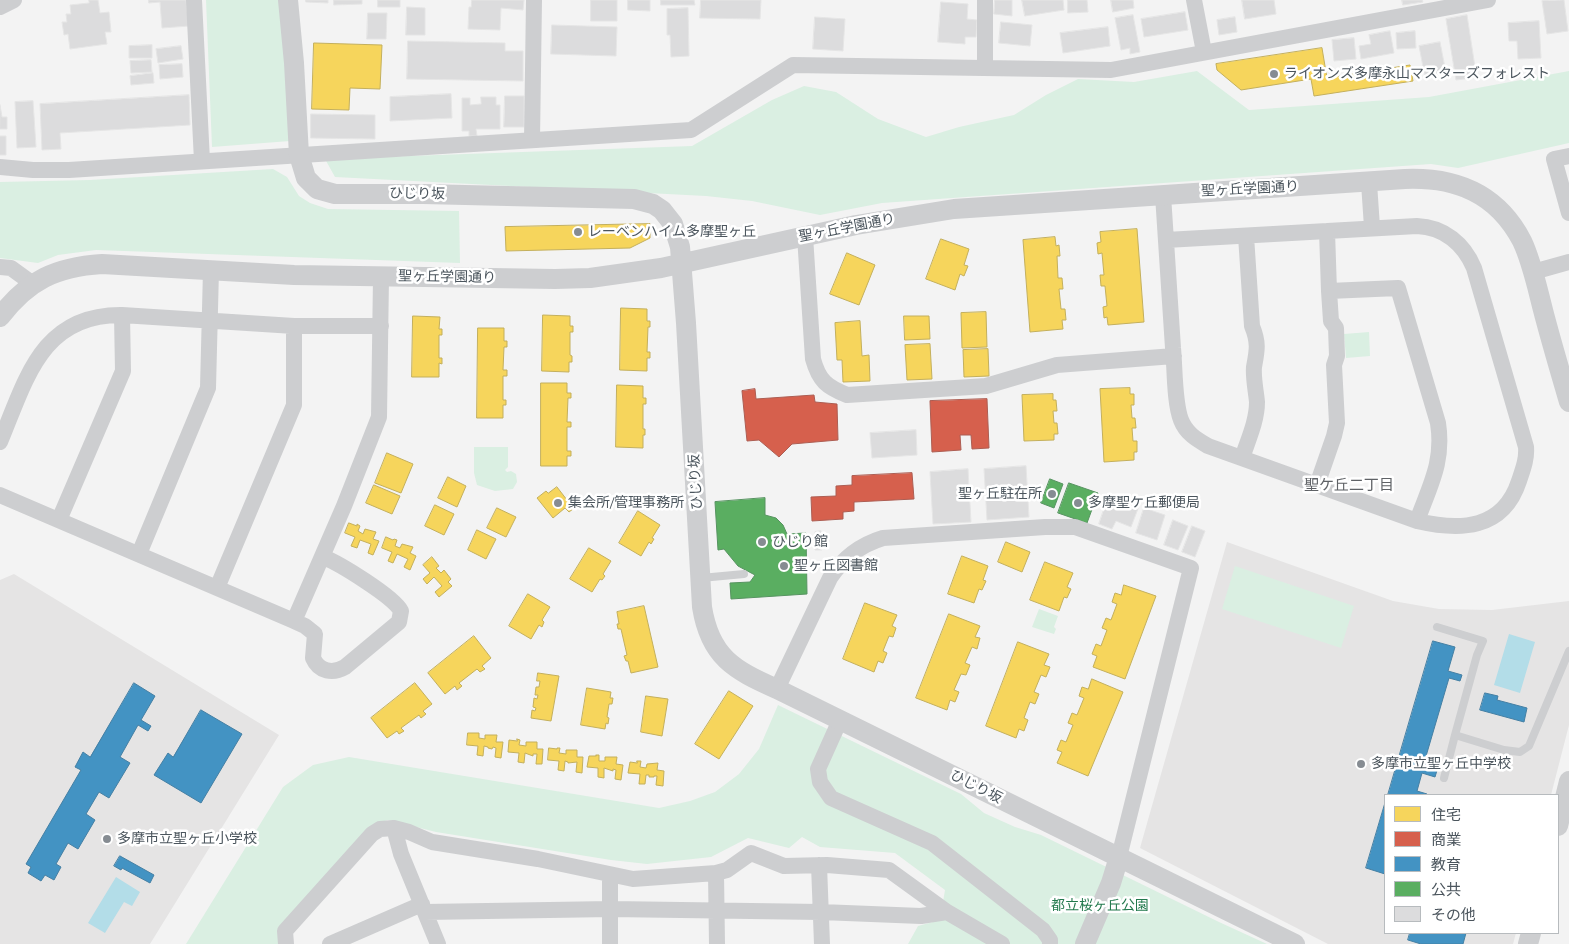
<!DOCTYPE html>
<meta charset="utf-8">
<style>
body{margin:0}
#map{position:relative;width:1569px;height:944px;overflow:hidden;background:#f3f3f3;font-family:"PT Sans Narrow","Noto Sans JP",sans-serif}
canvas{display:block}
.legend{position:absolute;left:1384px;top:794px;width:175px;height:140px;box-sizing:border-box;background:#fff;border:1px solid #b7bbbe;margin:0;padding:6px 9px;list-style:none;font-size:15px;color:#4b555d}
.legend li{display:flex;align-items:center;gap:10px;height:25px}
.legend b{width:25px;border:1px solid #b7bbbe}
</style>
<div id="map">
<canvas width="1569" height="944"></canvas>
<ul class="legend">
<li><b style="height:14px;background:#f6d55c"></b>住宅</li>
<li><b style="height:14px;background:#d6604d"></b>商業</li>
<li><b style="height:14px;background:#4393c3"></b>教育</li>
<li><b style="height:14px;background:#5aae61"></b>公共</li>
<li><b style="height:14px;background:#dcdcdd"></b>その他</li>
</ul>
</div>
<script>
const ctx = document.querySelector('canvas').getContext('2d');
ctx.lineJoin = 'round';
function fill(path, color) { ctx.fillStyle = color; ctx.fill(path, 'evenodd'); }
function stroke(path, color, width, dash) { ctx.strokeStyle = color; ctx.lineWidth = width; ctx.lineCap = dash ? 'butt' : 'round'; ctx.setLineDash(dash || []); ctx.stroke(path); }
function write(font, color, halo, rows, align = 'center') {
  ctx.font = font + ' "PT Sans Narrow","Noto Sans JP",sans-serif'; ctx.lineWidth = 5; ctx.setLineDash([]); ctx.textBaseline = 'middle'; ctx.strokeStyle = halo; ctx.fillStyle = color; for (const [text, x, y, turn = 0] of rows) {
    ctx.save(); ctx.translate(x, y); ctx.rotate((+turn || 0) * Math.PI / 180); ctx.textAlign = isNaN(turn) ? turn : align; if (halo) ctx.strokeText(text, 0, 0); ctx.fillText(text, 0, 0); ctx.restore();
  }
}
fill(new Path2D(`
 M1227,542L1393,601L1439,609L1492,610L1569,601V725L1551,795H1385V933H1516L1513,944H1328L1140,848Z
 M14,574L279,735L150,944H0V580Z`), '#e5e4e4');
fill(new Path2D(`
 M206,0H281L290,141L212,147Z
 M1197,71L1249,110L1429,97L1569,71V143L1458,168L1431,164L882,203L820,215L752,201L706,196L335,177L325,159L692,146L772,100L804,86L836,92L878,119L926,137L959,127L1014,115L1046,95L1078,79L1134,82Z
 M273,169L287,177L299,196L310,203L328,209L459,211L460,263L96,250L58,255L38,263L0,258V182L90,180Z
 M1369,332L1370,356L1346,358L1344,334Z
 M474,447H508V467L505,470L507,472L511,471L516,474L517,482L513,489L495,491L477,485L474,473Z
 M1235,566L1354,606L1341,648L1222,609Z
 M1039,609L1058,616L1054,627L1056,629L1054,634L1032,627Z
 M778,705L961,794L984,813L1015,827L1041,835L1219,922L1267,944H908L918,926L940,920L945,890L895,853L820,847L802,837L789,848L748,838L711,857L647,864L611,860L436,832L388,820L378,823L278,944H186L283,787L313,765L349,757L659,808L690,801L715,792L739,774L759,749Z`), '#daefe2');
fill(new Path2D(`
 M1509,634L1535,642L1520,693L1494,685Z
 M116,877L140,892L132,906L124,902L105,933L88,923Z`), '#b3dde8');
const homes = new Path2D(`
 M314,43L382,45L380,89L350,88L349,110L312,109Z
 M1322,48L1327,78L1410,65L1413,81L1314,96L1311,79L1241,90L1217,70L1216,64Z
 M650,224V238L630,248L506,251L505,227Z
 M1137,229L1144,322L1108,325L1107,317L1104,318L1103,307L1107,306L1105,286H1101L1100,275H1104L1102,253L1098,254L1097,243L1101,242L1100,232Z
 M1055,237L1056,246L1059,245L1060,256H1057L1058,278H1062L1063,289H1059L1061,309H1065L1066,320H1062L1063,329L1030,332L1023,240Z
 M941,239L969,249L964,265L968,266L964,276L960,274L955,290L926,279Z
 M847,253L875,265L859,305L830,294Z
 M621,308L647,309V321H650V327H648L647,352H650V358H647V371L620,370Z
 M986,312L987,347L962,348L961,313Z
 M543,315L570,316V326H573V332H570V355L572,356V362H569V372L542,371Z
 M413,316L440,317L439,329H442V335H439V358H442V364L439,363V377H412Z
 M904,316H929L930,339L905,340Z
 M860,321L862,356L869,355L870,381L843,382L842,360H837L835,323Z
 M478,328H504V341H507V347H504L503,370H507V376H503V400H506V405H503V418H477Z
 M930,344L932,379L907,380L905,345Z
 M988,349L989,376L964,377L963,350Z
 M541,383H567V393H571V398H568L567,422H571V427H567V451H571V456H567V466H541Z
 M617,385L643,386V398H646V404H643V429H645V435H643V448L616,447Z
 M1130,388V394H1134V405H1131L1132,418H1135L1136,428H1132L1133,441H1137V452H1134V460L1104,462L1100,389Z
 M1053,394V400H1056L1057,411H1053L1054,423H1057L1058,434H1054V440L1024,441L1022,395Z
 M387,453L413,464L401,493L375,483Z
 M448,477L466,486L457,507L438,498Z
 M374,485L400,496L392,514L366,503Z
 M557,487L567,500L570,498L577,506L569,512L565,508L553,518L537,498L546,491L548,493Z
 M435,505L454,514L444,535L425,526Z
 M497,508L516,517L506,537L487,528Z
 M638,511L660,525L652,538L654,539L651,544L649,542L641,556L619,543Z
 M349,523L357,526V524L360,526L358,531L363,534L365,529L376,532L373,539L379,541L373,555L368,553L371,544L360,540L357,548L351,546L355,537L345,533Z
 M477,530L496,539L486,559L468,550Z
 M386,537L393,540L394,539L397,540L395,546L400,548L402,544L413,547L410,553L416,556L410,570L404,567L408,559L397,554L393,563L388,561L392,552L382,548Z
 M1006,542L1030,552L1022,572L998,562Z
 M589,548L611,561L603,574L605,576L602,580L600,579L592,592L570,579Z
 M962,556L988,566L983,580L986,581L982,590L979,589L974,603L948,594Z
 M432,557L439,566L436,568L441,573L444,570L451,579L448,582L452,586L439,597L435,592L442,586L434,577L427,584L423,579L430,573L423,565Z
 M1045,562L1073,573L1067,587L1071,589L1067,598L1064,597L1059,611L1030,600Z
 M1124,585L1156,596L1125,679L1093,667L1097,656L1092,654L1096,644L1101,646L1107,630L1102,628L1106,618L1111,620L1117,604L1112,602L1115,593L1121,595Z
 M528,594L550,607L542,620L544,622L542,627L539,625L531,639L509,626Z
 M865,603L897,615L892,626L896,628L893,637L889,636L883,651L887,653L883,663L878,661L874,672L843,659Z
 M644,606L658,667L631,673L628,661H626L624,656L627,655L621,629H618L617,624H619L617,612Z
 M949,614L980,626L975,637L980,638L977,649L972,647L965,663L970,665L966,675L961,674L954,690L959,692L955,702L950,700L947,710L916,698Z
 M474,636L491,658L482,666L485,669L480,672L477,669L459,683L462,686L457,690L455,686L445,694L428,673Z
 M1018,642L1049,654L1044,665L1050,667L1046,677L1041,675L1034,692L1039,694L1035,704L1030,702L1024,718L1028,720L1024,731L1019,729L1016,738L986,726Z
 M538,673L559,676L551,721L531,718L532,710L535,711L536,708L533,707L534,698L537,699L538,695H535L536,687H539L540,681H537Z
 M1092,679L1123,692L1088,776L1057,763L1062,752L1057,750L1061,740L1066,742L1073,725L1068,723L1072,713L1077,715L1084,698L1079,696L1082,687L1088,689Z
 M415,683L432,704L423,711L426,714L421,718L419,715L401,728L404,731L399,734L397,731L387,738L371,718Z
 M587,688L611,692L610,698H613L612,704H609L607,717L609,718L608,724L606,723L605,729L581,725Z
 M729,691L753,706L719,759L695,744Z
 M646,696L668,699L662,736L641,732Z
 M468,733H479V738L485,739V735H497L496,742H503L501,758L495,757L496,748L493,747L492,749L488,748V747L484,746L483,756L477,755L478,746L467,745Z
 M517,739L520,740L519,745L526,746V742H537V749H543L542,764H536L537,754H533V756L525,753L524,763L518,762L519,753L508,752L509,740L517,741Z
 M549,748L557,749V748H560L559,753L566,754V750H577V757H583L582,773L576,772L577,762L568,763V762L565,761L564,771L558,770L559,761L548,760Z
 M596,755H599V761H605V757H617L616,764L623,765L621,780L615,779L616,770L613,769V771L604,768V778L598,777V768L587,767L589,756H596Z
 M637,761H641L640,767L646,768L647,764L658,763L657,770L664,771L663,786L656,785L657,776H654V777H649V775H646L645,784H639L640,774L628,773L630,762L637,763Z`);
fill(homes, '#f6d55c');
stroke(homes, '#c3af5c', 1);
const shops = new Path2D(`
 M755,389L756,399L814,395L815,402L837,404L838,440L792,444L779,457L759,440L747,441L742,391Z
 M987,399L989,448L972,449L971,435H960L961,450L932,452L930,401Z
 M912,473L914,499L854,502V511L843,512V519L812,521L811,497L836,496V486L852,485V476Z`);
fill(shops, '#d6604d');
stroke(shops, '#ac5d52', 1);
const schools = new Path2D(`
 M1433,641L1455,647L1448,671L1462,675L1460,681L1449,678L1424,763L1438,767L1435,777L1422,773L1417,791L1427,794L1426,795H1388Z
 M134,683L155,696L141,720L151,726L148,731L138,725L120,757L130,763L109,798L99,792L86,814L95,820L78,849L68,843L56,864L61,867L54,880L45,875L41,881L28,873L31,867L26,864L81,770L75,767L83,752L90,757Z
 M1485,693L1498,696L1497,700L1527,708L1524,722L1480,710Z
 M201,710L242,734L201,803L154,775L168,753L173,757Z
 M1385,803V874L1366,868Z
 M120,856L154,875L150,883L122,868L121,870L114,866Z
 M1410,933H1466L1463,944H1421L1408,940Z`);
fill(schools, '#4393c3');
stroke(schools, '#4580a4', 1);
const public = new Path2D(`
 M1050,479L1063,484L1054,508L1041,503Z
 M1069,483L1098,493L1087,523L1058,513Z
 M765,498V515L776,518L783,525L787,534L806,533L807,594L731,599L730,583L750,582L755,575L738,566L724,549L718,550L715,502Z`);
fill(public, '#5aae61');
stroke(public, '#569360', 1);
const building = new Path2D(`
 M89,0H98L100,13L109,12L111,32H105L107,44L70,49L68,34L64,35L62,22H67L66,14H71L70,5L89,3Z
 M149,0H186L189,26L162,28L160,2L149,3Z
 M306,0H328V3L306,2Z
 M334,0H362V4L334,5Z
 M378,0H400V7H378Z
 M472,0H524L523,10L501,8L500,30L468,29L469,7H471Z
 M591,0H617V21H591Z
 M628,0H650V11L628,10Z
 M661,0H694L695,5H661Z
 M701,0H761L760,19L700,18Z
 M995,0H1012V16L994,14Z
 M1022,0H1063L1064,10L1025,16Z
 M1068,0H1087L1088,12L1068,13Z
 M1111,0H1133L1134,8L1113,12Z
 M1242,0H1274L1276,14L1245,19Z
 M1402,0H1422L1423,2L1403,5Z
 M1564,0L1568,31L1547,34L1542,1Z
 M941,2L968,4L967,19L977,20L976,37H965V44L938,42Z
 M407,7L425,8V35H406Z
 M688,8L689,56L671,57L670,35H667V9Z
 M1185,12L1188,30L1144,37L1141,19Z
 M368,13H387L386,39H367Z
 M1133,15L1140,52L1130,54V48L1121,50L1115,18Z
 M1467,15L1475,67L1471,68L1473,78L1456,80L1446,19Z
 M815,17L845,19L843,51L813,49Z
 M1235,17L1237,32L1219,35L1217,20Z
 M1539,21L1541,58L1518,59L1517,41H1509L1508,23Z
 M1001,22L1032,25L1030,46L999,43Z
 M552,25L617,27L616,56L551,54Z
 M1108,27L1110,46L1063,53L1060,33Z
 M1390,31L1394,53L1361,59L1359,46L1371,44L1369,35Z
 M1415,31L1416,48L1397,49L1396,33Z
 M1354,38L1356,59L1334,61L1332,40Z
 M408,41L505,43V51H523V81L407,79Z
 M1440,42L1446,73L1425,77L1419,46Z
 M152,45V58H129V46Z
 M181,46L183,59L158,63L156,49Z
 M151,60L152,72L131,73L130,61Z
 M182,64L183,77L160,79L159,65Z
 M153,73L154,83L131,85L130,76Z
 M451,94L452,118L390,121V97Z
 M189,95L190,125L60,133L61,149L42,150L40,104Z
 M505,96H524V127H504Z
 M481,97H496V105H500V129H476L477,136H469V131H462V98H470V105L481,104Z
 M33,101L36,147L17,148L15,102Z
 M0,105L2,117H7V129H0Z
 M311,114L375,115V139L311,138Z
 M0,136H6V155H0Z
 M916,430L917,455L872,458L870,433Z
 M1026,466L1029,517L987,520L984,469Z
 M968,469L971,522L933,524L930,472Z
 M1109,495L1139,506L1131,527L1116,521L1112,529L1099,524Z
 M1144,508L1165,515L1157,540L1136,533Z
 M1173,520L1188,526L1178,550L1164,545Z
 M1192,526L1205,531L1195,557L1182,552Z
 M821,531L822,550H815V532Z`);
fill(building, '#dcdcdd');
stroke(building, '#e5e5e5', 1);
stroke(new Path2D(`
 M701,578L744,574
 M1437,627L1483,641L1477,655L1455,735L1504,750L1520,752L1529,746L1569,651
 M1444,778L1455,735`), '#cdced0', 8);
stroke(new Path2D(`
 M194,0L202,161
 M1194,0L1204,52
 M0,7L14,0
 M985,68V0
 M532,140L534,0
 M1569,156L1554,159L1569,213
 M0,167L33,170H69L691,130L793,65L1111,70L1488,0
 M1369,183L1372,227
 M1163,195C1166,246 1170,297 1173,348C1175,367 1174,402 1181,420C1186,433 1196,439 1208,446L1417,521C1460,531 1503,530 1519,481C1523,469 1527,459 1526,447L1474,268C1464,244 1444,227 1417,226L1166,240
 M805,236L813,359C819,381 827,387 847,395L986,386L1057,365L1174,356
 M0,267L11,268L33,284
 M1533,272L1569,262
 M1329,291L1398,288L1438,423C1444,462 1430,485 1417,521
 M0,442C26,380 41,314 122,315L294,326H381
 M1242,458C1248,440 1257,421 1257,402C1256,391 1253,378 1254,367C1257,351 1259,343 1252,326L1246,236
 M1317,485L1334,436L1337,423L1334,365L1337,356L1336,328L1331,321L1329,291L1327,231
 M0,495L294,621L344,506L379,417L381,277
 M59,520L123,371L122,315
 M139,554L208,388L211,270
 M217,588L294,405V326
 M294,621L305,626L315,634L313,658C319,672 333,674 345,667L399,622L401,611C394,597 339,563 323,557
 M777,689L830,578C843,558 860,545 883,538L1045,527H1075L1191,568L1119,857
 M840,720L818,769L820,782L831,798L932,843L1043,930L1050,940V944
 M394,828L401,854L438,944
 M819,865L822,944
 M716,873L717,944
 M610,875V944
 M425,912L611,909L821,912L921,916L947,912
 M286,944L285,931L372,834L380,829L394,828L409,832L432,842L538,859L633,879L716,873L727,870L751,853L784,866L827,865L889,870L947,912L1002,944
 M330,944L422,904`), '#cdced0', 16);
stroke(new Path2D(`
 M288,0L294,63L299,155L306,178L317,189L335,194H423L634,199L653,204L662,210L673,224L680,247L686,323L702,607C710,657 734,670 777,689L1295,944
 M0,317C28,280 56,267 102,264L294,275L555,279L590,278L661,268L856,225L954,209L1405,179C1456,177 1497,193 1522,241C1532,262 1537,287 1543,310C1551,341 1560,371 1569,402
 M1558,826L1569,781
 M1085,944L1111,883L1119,857
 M1528,944L1531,933`), '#cdced0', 20);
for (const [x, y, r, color] of [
 [1274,74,5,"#868c92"],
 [578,232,5,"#868c92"],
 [1052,494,5,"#868c92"],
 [558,503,5,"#868c92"],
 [1078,503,5,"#868c92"],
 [762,542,5,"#868c92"],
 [784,566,5,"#868c92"],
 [1361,764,5,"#868c92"],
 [107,839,5,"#868c92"]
]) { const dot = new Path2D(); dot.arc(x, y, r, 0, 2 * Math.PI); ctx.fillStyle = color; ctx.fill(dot); stroke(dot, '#fff', 2); }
write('14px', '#4b555d', '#fff', [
 ["ライオンズ多摩永山マスターズフォレスト",1284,74],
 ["レーベンハイム多摩聖ヶ丘",588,232],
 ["聖ヶ丘駐在所",1042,494,"right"],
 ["集会所/管理事務所",568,503],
 ["多摩聖ケ丘郵便局",1088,503],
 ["ひじり館",772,542],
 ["聖ヶ丘図書館",794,566],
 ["多摩市立聖ヶ丘中学校",1371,764],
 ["多摩市立聖ヶ丘小学校",117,839]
], 'left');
write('14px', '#4b555d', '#fff', [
 ["聖ヶ丘学園通り",1250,189,-3],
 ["ひじり坂",417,194,1],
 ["聖ヶ丘学園通り",847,228,-11],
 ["聖ヶ丘学園通り",447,277,1],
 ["ひじり坂",696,482,-93],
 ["ひじり坂",976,787,27]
]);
write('14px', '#22794d', '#fff', [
 ["都立桜ヶ丘公園",1100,906]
]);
write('15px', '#5f6266', '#fff', [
 ["聖ケ丘二丁目",1349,486]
]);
</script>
